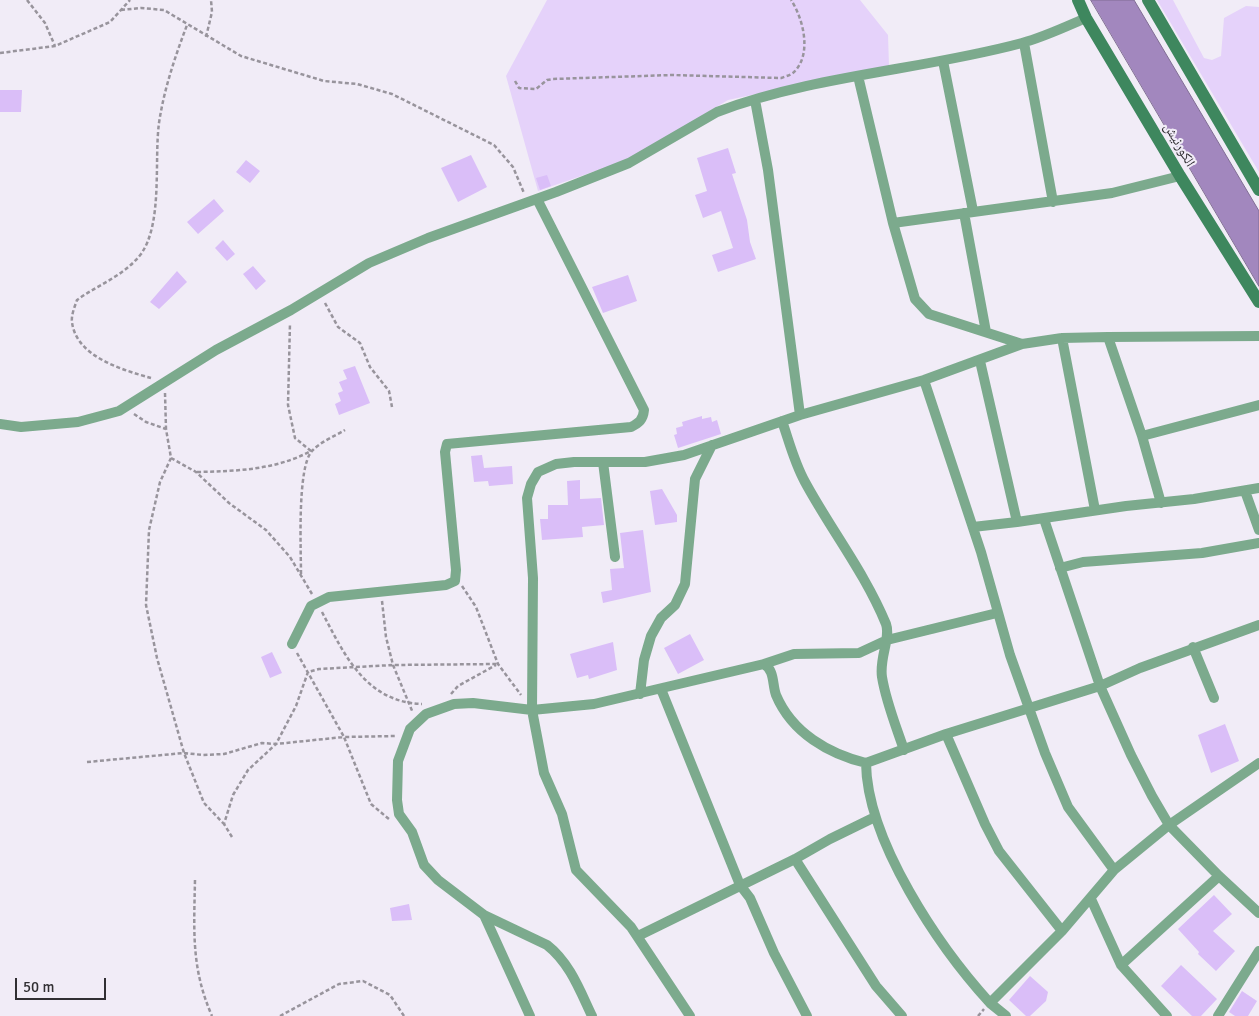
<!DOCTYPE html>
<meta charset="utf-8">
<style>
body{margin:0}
#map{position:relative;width:1259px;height:1016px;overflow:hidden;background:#f1ecf7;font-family:Signika,sans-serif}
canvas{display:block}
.scale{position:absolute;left:15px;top:978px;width:91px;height:22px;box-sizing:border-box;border:2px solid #312f33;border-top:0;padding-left:6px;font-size:15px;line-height:18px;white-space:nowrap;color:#312f33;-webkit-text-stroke:4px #f1ecf7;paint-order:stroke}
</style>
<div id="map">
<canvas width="1259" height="1016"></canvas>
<div class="scale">50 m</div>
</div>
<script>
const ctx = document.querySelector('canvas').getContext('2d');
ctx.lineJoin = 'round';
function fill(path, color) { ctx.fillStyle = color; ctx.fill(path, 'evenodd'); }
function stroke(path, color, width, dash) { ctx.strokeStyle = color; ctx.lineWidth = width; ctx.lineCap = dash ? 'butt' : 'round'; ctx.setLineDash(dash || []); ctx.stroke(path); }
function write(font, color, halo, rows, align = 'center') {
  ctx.font = font + ' Signika,"Noto Naskh Arabic",sans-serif'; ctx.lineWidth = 4; ctx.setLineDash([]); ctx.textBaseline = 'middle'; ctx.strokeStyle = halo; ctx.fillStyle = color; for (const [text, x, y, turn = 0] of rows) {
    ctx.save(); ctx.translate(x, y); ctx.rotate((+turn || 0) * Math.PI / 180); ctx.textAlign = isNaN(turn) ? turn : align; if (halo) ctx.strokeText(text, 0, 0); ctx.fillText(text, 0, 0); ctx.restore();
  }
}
fill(new Path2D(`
 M547,0H860L888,35L889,66L728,100L630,159L538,191L506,76Z
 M1157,0H1173L1204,58L1212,60L1221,56L1224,18L1246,6L1259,7V172Z`), '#e5d2fa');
const water = new Path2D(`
 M1091,0H1134L1259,211V286Z`);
fill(water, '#a287be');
stroke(water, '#806d94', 1);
fill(new Path2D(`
 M0,90H22L21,112H0Z
 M728,148L736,173L732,174L747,220L750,242L756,259L718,272L712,255L733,248L721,211L703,218L695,195L707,191L697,158Z
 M471,155L487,187L458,202L441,168Z
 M246,160L260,171L250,183L236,172Z
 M547,175L551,186L540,190L536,178Z
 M214,199L224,211L198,234L187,222Z
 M223,240L235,254L227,261L215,248Z
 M253,266L266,281L256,290L243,274Z
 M177,271L187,282L159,309L150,302Z
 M628,275L637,301L603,313L592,287Z
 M355,366L370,403L339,415L335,404L341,401L338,393L343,391L339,382L347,379L343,370Z
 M702,416V419L711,417L712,422L717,420L721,434L678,448L674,435L677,434L676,428L683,426L682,422Z
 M482,455L484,468L512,466L513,484L489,486L488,481L474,482L471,456Z
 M580,480V499L601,498L604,525L582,527L583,537L542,540L540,519H548V505H568L567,481Z
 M662,489L677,515V522L655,525L650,491Z
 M643,530L651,592L603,603L601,592L612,590L610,569L624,568L620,533Z
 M690,634L704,660L678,674L664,648Z
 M613,642L617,670L589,679L588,675L577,678L570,654Z
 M272,652L282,673L270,678L261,657Z
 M1225,724L1239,761L1211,773L1198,735Z
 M1214,895L1232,914L1213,931L1235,951L1216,971L1198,954L1199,952L1178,929Z
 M409,904L412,920L392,921L390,908Z
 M1181,965L1217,999L1201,1016H1192L1161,986Z
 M1030,976L1048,992L1046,1001L1030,1016H1026L1009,1000Z
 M1242,991L1257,1001L1248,1016H1235L1229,1012Z`), '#dabef8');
stroke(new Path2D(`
 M27,0L45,23L55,46
 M121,10L141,8L164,10L241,56L324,81L357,84L392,94L494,145L513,167L524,193
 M206,37L212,12L211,0
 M0,53L55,46L110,22L130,0
 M515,81L519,88L536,89L547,80L553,79L672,75L781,78C786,76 792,75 795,71C812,53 803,18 791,0
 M325,303L338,327L360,343L370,367L389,391L392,407
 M151,378C123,370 76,357 72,322C71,315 75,306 77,300C99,284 124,276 141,254C163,223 154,160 159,123C164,89 175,57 187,25
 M165,393L166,429
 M134,414L146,422L166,429L171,458L160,482L149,530L146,605L157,658L184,753L204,803L224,824
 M171,458L196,472L229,503L266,530L290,557L312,594
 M197,472C238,471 275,470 311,451L295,438L288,405L290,323
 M301,574C301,550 297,467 312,451C320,442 335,436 345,430
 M462,586L476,607L498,664L521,695
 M382,601L386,637L393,665L413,713
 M322,612C345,656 366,702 422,704
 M297,653L344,737L397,736
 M451,694L458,686L496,665
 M87,762L184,753L203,755L224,754L262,743L276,744L296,706L308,672L319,669L393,665L498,664
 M232,837L224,824L233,795L248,770L276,744L344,737L371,804L390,820
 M195,880C194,931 191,968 212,1016
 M280,1016L339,984L363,981L390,995L404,1016
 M978,1016L984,1009`), '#98949c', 2.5, [4, 2.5]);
stroke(new Path2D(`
 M1024,43L1053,202
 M943,61L973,211
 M858,76L893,223L915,299L929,314L1022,344
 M755,100L768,170L800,415
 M964,213L986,332
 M893,223L1112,193L1180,176
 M1108,337L1142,436L1161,503
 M1062,338L1095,510
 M980,361L1017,522L1126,506L1194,499L1259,488
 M924,380L981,552L1010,655L1045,753L1068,807L1114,870
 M782,421C789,441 794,462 805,482C831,530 865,573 886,624C891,638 879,658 882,677C886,702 896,726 904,750
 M0,424L21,427L78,422L119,411L216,350L291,310L369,263L428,238L556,192L629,163L717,112C815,75 922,70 1022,43C1044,37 1065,27 1086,18
 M1142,436L1259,405
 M603,462L615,557
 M1245,491L1259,530
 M1044,519L1100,686L1131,755L1152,796L1169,825L1219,876L1259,913
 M973,527L1017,522
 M1060,568L1083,562L1202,553L1259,543
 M1259,625L1140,668L1100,686L946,734L866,763C867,841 939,947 990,1003L1062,931L1114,870L1169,825L1259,763
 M292,644L311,606L329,597L446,585L455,581L456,570L445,452L447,444L631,427C639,423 643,420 644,410L537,199
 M1193,647L1214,698
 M764,664L794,654L859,653L887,640L997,613
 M661,689L740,885L750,898L774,953L807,1016
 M640,694L644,660L651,636L661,618L675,605L685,584L695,479L712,445
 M946,734L985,824L999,851L1062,931
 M795,859L876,986L902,1016
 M1091,899L1121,965L1167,1016
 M484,915L530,1016
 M638,936L795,859L830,839L875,817
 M1121,965L1219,876
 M990,1003L1006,1016
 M592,1016C580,991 570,963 547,945L484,915L438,880L424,865L412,832L399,814L397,800L398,761L410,729L426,714L454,704L473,703L532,710L594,704L764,664C775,671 772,684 776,695C792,733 829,754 866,763
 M690,1016L631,927L576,870L562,814L544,773L532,710L533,578L527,498L531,484L538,472L556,464L574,462H645L684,455L800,415L924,380L1022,344L1062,338L1108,337L1259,336
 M1218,1016L1259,951`), '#7caa8d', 10);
stroke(new Path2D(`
 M1078,0L1086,18L1180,176L1259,302
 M1148,0L1259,190`), '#3e875e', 12);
write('14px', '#312f33', '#f1ecf7', [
 ["الكورنيش",1179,145,60]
]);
</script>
